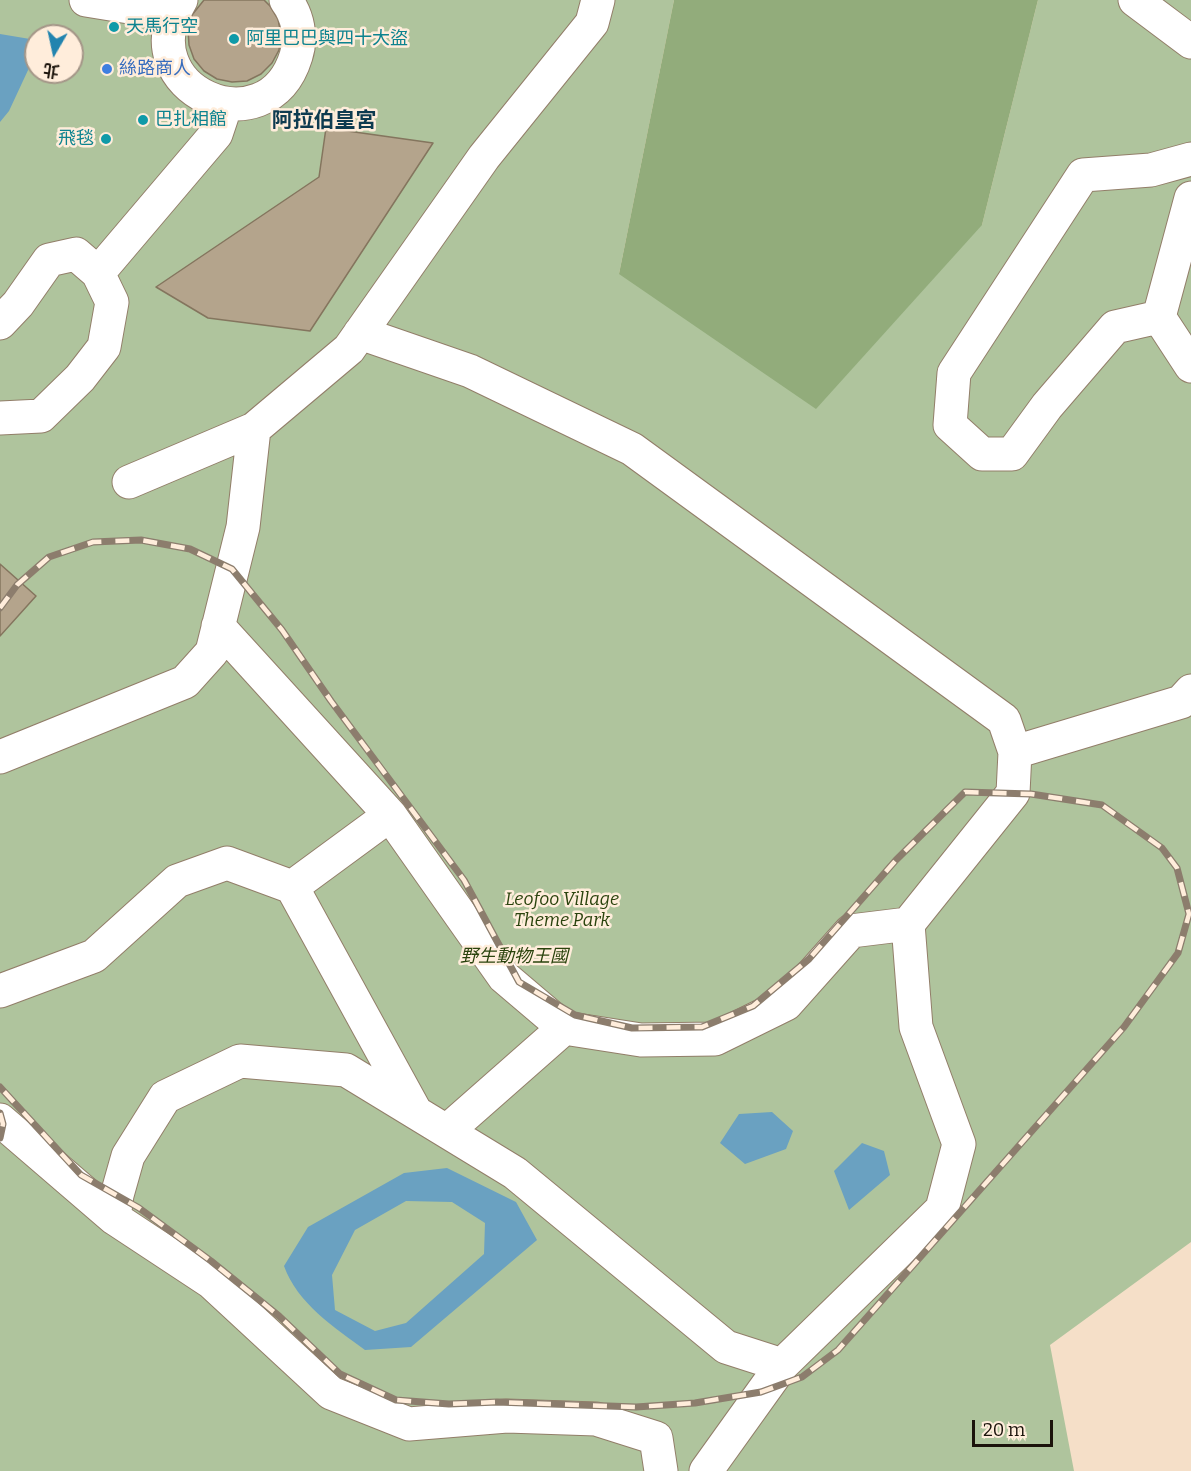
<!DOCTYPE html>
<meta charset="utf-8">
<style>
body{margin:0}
#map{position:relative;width:1191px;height:1471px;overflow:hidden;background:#f5dfc8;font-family:Bitter,"Noto Sans TC",serif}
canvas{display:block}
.north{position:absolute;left:24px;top:24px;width:60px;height:60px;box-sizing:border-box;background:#ffeddb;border:2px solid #a49688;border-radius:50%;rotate:189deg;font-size:16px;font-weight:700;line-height:24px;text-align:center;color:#1b130b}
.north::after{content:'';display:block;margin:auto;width:21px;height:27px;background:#2284af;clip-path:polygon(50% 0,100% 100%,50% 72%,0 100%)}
.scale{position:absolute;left:972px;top:1420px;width:81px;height:27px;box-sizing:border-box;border:3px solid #1b130b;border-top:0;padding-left:8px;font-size:18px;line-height:21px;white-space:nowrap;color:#1b130b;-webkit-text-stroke:4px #ffeddb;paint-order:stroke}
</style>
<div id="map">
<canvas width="1191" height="1471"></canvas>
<div class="north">北</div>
<div class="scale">20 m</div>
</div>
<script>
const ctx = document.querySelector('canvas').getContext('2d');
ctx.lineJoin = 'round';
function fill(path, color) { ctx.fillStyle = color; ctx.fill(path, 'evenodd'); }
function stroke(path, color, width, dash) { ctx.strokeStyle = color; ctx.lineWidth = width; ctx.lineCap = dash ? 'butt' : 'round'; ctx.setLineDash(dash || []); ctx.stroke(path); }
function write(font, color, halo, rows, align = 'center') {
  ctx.font = font + ' Bitter,"Noto Sans TC",serif'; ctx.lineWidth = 5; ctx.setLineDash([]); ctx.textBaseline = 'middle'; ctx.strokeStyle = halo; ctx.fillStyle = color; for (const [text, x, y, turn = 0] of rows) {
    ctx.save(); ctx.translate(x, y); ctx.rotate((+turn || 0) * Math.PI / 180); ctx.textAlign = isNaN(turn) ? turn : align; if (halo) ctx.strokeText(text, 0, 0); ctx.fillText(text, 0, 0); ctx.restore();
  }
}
fill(new Path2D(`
 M0,0H674L619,274L982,225L1038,0H1191V1242L1050,1345L1074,1471H0ZM36,36H72V72H36Z`), '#afc49d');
fill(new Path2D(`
 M674,0H1038L982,225L816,409L619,274Z`), '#92ac7b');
fill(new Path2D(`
 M0,34L30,39L29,68L9,111L0,122Z
 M772,1112L793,1131L786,1149L745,1164L720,1143L739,1114Z
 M862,1143L884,1151L890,1175L849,1210L834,1171Z
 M447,1168L516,1202L537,1240L411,1347L365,1350C335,1328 297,1303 284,1266L308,1227L404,1173ZM406,1201L452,1202L485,1223L484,1254L406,1323L375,1331L335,1310L332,1275L355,1230Z`), '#6aa1c1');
const building = new Path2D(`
 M204,0H264L270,6L278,19L281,34L279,50L272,63L261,74L247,81L232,82L217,79L204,71L194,59L189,45L188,30L192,15Z
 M326,128L433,143L310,331L208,318L156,287L319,177Z
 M0,564L36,596L0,636Z`);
fill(building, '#b4a48c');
stroke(building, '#84755e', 1.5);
const minor = new Path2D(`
 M86,0L172,14
 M181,0C126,90 267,151 296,56C302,37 298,16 286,0
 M1135,0L1191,42
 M1191,159L1151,170L1083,175L954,373L950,425L982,454H1012L1047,406L1115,327L1159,317L1191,366
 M98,273L216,134L226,104
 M1159,317L1191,198
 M0,323L18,304L49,260L76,254L98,273L112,302L104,347L80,378L41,416L0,418
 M129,482L254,429L349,349L484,157L592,23L598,0
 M218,626L390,815L504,977L564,1028L641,1040L715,1039L786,1004L851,931L908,924
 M1015,752L1181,702L1191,691
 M0,757L185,682L212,652L243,527L254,429
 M292,887L415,1111
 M0,991L94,956L177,881L227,863L292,887L390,815
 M0,1120L114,1218L211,1282L331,1393L409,1424L507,1416L596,1419L656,1438L661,1471
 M447,1131L564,1028
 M114,1218L117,1195L128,1156L165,1097L240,1061L346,1070L515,1173L726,1347L782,1365L942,1209L959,1144L916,1027L908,924L1013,793L1015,752L1004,720L632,449L470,371L360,333
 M706,1471L782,1365`);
stroke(minor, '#927e69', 35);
stroke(minor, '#fff', 33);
const rail = new Path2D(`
 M0,608L17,585L49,557L93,542L141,540L190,549L232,569L282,630L331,701L464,880L519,982L575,1015L632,1028L702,1027L753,1006L809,959L896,860L965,792L1031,794L1102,805L1162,848L1177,868L1189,914L1178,953L1124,1027L838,1350L802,1377L761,1392L695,1403L636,1407L497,1402L449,1404L396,1400L340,1374L279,1316L211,1261L139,1208L81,1175L0,1087
 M0,1113L3,1124L0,1138`);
stroke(rail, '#8c7d6d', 7);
stroke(rail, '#ffeddb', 4.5, [14]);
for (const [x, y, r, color] of [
 [114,27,6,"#0f9aa8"],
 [234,39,6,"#0f9aa8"],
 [107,69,6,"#3f7fe0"],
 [143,120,6,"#0f9aa8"],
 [106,139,6,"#0f9aa8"]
]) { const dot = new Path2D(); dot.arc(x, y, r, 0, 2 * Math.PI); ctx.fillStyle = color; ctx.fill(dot); stroke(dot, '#ffeddb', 2); }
write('18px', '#0d838f', '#ffeddb', [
 ["天馬行空",126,27],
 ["阿里巴巴與四十大盜",246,39],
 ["巴扎相館",155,120],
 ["飛毯",94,139,"right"]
], 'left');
write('18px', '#366cbe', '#ffeddb', [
 ["絲路商人",119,69]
], 'left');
write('italic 18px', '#2a430d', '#ffeddb', [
 ["Leofoo Village",562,900],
 ["Theme Park",562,921],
 ["野生動物王國",514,957]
]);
write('bold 21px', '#0e3b50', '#ffeddb', [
 ["阿拉伯皇宮",324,121]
]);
</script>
